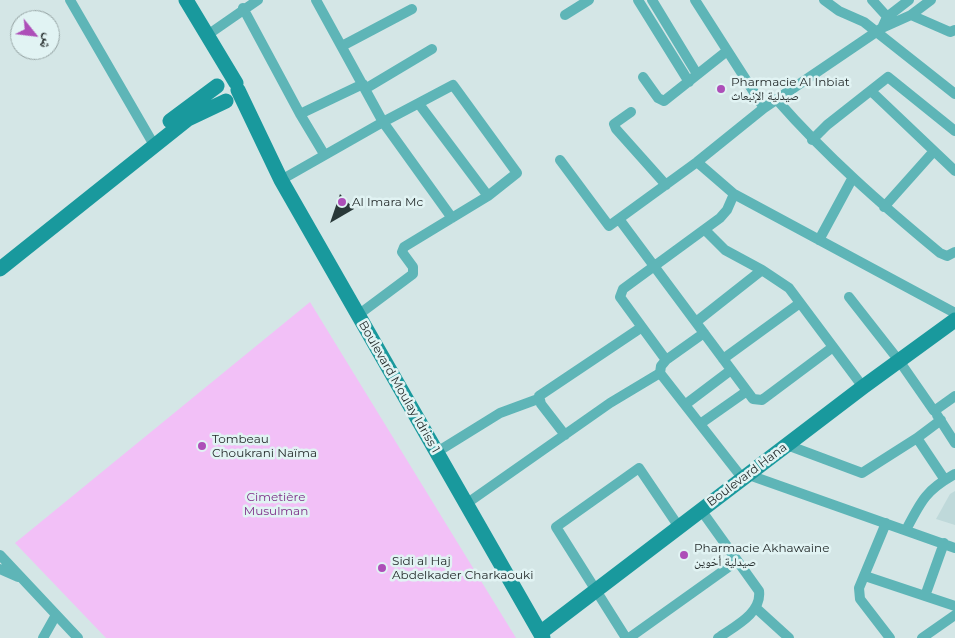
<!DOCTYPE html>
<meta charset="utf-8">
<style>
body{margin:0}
#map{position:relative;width:955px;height:638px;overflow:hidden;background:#d4e6e6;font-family:Montserrat,"Noto Naskh Arabic",sans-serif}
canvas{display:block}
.north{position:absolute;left:10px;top:10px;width:50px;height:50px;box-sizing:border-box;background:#e1f3f3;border:1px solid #96a4a4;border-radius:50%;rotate:119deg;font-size:14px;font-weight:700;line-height:20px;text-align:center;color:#262d2d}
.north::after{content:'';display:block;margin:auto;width:18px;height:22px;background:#ad4eb8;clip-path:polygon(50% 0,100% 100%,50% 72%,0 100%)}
</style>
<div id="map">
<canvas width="955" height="638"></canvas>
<div class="north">ش</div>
</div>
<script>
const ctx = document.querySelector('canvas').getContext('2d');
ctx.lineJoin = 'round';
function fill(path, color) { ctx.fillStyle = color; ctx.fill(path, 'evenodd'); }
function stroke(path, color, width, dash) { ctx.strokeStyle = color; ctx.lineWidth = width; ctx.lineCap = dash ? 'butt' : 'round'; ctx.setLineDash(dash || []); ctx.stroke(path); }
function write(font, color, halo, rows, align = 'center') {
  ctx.font = font + ' Montserrat,"Noto Naskh Arabic",sans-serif'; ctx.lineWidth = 5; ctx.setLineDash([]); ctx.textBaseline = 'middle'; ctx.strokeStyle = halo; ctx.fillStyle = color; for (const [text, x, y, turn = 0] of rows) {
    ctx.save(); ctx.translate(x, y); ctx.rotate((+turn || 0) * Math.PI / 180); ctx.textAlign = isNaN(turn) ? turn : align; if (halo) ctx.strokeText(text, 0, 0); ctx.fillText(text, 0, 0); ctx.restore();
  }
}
fill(new Path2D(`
 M955,491V525L936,519L950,494Z`), '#bfd9da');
fill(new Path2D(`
 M310,302L516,638H106L15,543Z`), '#f2c0f7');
fill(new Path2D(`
 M340,194L354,209L330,223Z`), '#293838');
stroke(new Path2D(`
 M70,0L154,145
 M316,0L383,122L452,218
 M638,0L689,82
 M652,0L697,74
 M695,0L764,108
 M824,0L839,11L864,22L955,94
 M872,0L891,21
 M909,0L887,17L882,28L911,15L931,0
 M243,8L300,114L324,154
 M565,15L589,0
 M911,15L950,32L955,30
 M206,36L258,0
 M342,46L412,9
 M643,77L658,98L664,101L727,51
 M365,89L432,49
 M871,91L955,171
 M777,100C827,157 882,205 940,253L947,256L955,252
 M419,104L488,196
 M631,112L614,124L616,129L666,185
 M300,114L363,84
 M812,140L827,125L888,77L955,131
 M560,160L609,226L697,162L764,108L882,28
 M697,162L734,194L955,313
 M281,180L383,122L453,85L517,173L488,196L404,247L402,252L413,267V274L358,315
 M734,194L727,210L720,218L623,289L620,297L666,360L661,366L660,373L743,479
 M884,207L934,151
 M619,219L753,399L762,400L833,347
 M705,230L725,250L762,270L789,288L863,387
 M819,240L852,179
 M849,297L900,362L934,411L955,396
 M696,322L762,270
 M723,359L800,303
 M666,360L704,333
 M686,404L731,370
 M937,415L955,443
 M700,424L747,391
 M565,435L541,404L539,396L642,327
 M917,438L945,480
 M787,445L862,473L917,438L941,420
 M437,452L500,413L538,399
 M749,475L955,548
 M466,504L610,403L660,373
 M701,510L759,591C762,614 733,627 718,638
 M886,523L859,588L860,599L890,638
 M906,530C921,501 926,490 955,474
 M0,555L78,638
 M0,569L18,577
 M865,576L955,606
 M925,596L944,543
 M756,608L789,638
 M43,638L56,615
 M626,638L556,527L639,468L679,527
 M629,638L737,561
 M922,638L955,615`), '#5eb5b7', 10);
stroke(new Path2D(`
 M186,0L236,83
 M238,90L281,180L543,638
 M170,121L217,86
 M0,269L188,119L226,101
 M540,633L863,387L955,320`), '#19999d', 15);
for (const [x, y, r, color] of [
 [721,89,5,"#ad4eb8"],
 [342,202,5,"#ad4eb8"],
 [202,446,5,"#ad4eb8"],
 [684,555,5,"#ad4eb8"],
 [382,568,5,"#ad4eb8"]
]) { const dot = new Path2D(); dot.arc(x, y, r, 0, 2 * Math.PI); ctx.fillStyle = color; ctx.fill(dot); stroke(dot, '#e1f3f3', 2); }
write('12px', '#262d2d', '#e1f3f3', [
 ["Pharmacie Al Inbiat",731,82],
 ["صيدلية الإنبعاث",731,96],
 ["Al Imara Mc",352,202],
 ["Tombeau",212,439],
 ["Choukrani Naïma",212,453],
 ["Pharmacie Akhawaine",694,548],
 ["صيدلية أخوين",694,562],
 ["Sidi al Haj",392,561],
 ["Abdelkader Charkaouki",392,575]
], 'left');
write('12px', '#262d2d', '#e1f3f3', [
 ["Boulevard Moulay Idriss 1",399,387,60],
 ["Boulevard Hana",747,475,-37]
]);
write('12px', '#7e3088', '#e1f3f3', [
 ["Cimetière",276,497],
 ["Musulman",276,511]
]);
</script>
